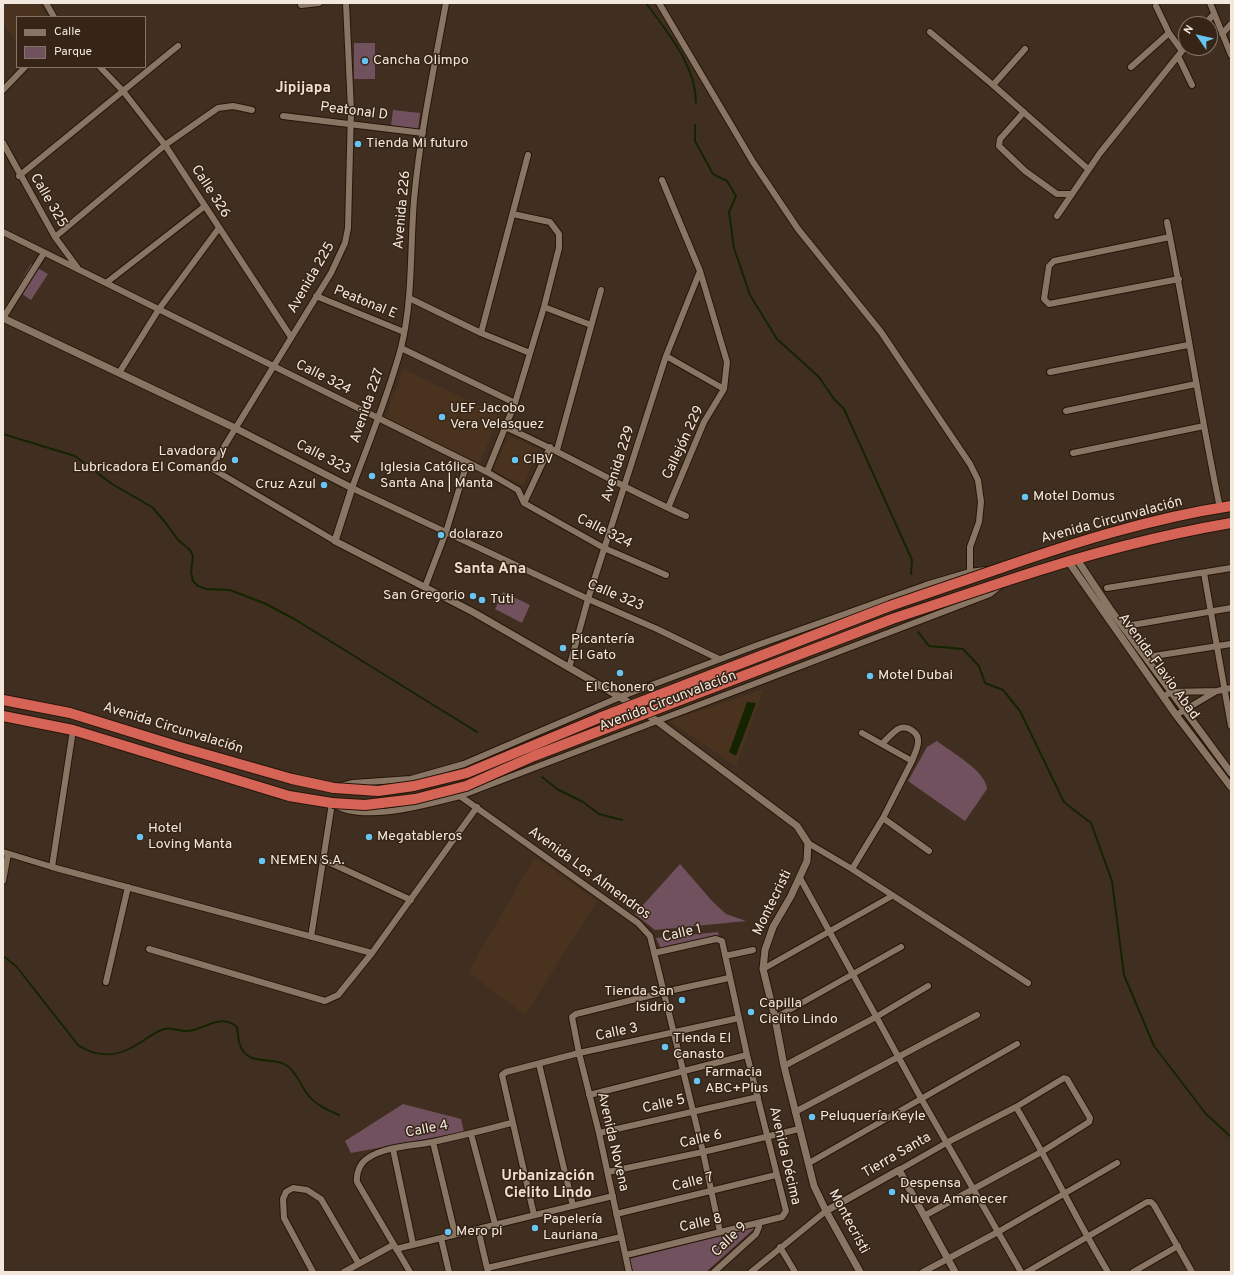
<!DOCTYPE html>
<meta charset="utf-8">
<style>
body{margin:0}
#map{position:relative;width:1234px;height:1275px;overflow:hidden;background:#402f20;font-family:Overpass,sans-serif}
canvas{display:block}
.frame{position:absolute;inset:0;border:4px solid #f3e8de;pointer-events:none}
.legend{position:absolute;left:16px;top:16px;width:130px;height:52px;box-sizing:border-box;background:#362516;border:1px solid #827366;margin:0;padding:5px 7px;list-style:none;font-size:12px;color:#f3e8de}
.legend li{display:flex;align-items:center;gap:8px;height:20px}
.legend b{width:20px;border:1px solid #827366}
.north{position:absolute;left:1178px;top:16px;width:40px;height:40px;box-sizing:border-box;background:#362516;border:1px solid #827366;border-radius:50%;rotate:304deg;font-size:11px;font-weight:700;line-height:16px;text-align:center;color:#f3e8de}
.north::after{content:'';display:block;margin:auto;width:14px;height:18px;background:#68c4f0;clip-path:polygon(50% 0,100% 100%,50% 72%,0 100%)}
</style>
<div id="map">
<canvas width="1234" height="1275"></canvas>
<div class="frame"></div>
<ul class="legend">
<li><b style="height:5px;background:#897564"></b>Calle</li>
<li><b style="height:11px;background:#71515d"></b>Parque</li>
</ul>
<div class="north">N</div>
</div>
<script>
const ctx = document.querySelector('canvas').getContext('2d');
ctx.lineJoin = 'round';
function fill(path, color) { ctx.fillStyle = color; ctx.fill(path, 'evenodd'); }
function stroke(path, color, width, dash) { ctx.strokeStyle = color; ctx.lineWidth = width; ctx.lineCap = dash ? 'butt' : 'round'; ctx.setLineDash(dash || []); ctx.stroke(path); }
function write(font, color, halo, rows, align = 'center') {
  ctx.font = font + ' Overpass,sans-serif'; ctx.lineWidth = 3; ctx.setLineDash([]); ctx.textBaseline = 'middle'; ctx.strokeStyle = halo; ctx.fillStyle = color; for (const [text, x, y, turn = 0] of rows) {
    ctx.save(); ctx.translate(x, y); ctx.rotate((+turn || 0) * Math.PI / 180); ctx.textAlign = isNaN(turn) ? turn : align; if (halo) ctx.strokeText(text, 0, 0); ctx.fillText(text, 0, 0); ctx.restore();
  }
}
fill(new Path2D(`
 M3,3H38L47,17H17V42L3,23Z
 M403,369L499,415L480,463L385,420Z
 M508,436L538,449L523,486L493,470Z
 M764,689L736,766L669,721Z
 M535,857L597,901L525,1015L468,972Z`), '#49321e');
fill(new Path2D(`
 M354,43H375V79H354Z
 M393,110L420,113L418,130L391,126Z
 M31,264L48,274L31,300L16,290Z
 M503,592L530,605L522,623L495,609Z
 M937,741C951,752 986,771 987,789L965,821L908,781L927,747Z
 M680,864L712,901L726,914L746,921L655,930L635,914Z
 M718,932L719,937L661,949L656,938Z
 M403,1104L461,1119L464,1132L351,1153L345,1141Z
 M756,1227L706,1272H633L629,1259Z`), '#71515d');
fill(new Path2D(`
 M747,702L756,703L736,756L729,752Z`), '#152400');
stroke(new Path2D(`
 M646,3C667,32 696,65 696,103
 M695,125V141L713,174L727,181L736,196L729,212L734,248L750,295L777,339L819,377L834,399L844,409L912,560L911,574
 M3,434L75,456L112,484L152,507L165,522L178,540L190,550L193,556L191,572L193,581L198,586L206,589L230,590L266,604L296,620L477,732
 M918,632L929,646L963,649L979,666L985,683L1003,690L1020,711L1064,802L1091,823L1112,881L1124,975L1154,1046L1206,1114L1231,1137
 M542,777L557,789L583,802L599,814L622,820
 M3,956L16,966L78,1045C97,1058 118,1057 138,1044C146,1039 155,1032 164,1029C172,1027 180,1032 188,1031C206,1029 220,1013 237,1027C238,1035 238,1045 243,1051C253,1065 273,1057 286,1065C297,1072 300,1085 308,1095C316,1105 328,1110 339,1115`), '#152400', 2);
const minor = new Path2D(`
 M46,3L54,17
 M446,3C434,68 420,134 414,200C410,249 413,300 401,348C388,396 369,442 352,488L588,599L657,629L719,659
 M659,3L753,162L798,229L881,332L970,464L978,480L981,502L979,522L970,547V572
 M1210,3L1231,55
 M301,5L319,3
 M1156,6L1169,33L1182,51
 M1205,24L1214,14
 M930,32L993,85
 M1222,34L1231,24
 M1025,49L993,85L1088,169
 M1178,56L1192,85
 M100,67L123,91L165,145L291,337
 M1131,67L1169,33
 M3,90L25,67
 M1024,112L1000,139L999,146L1025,171L1057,194H1072
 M283,116L423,133
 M3,143L55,237L77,267
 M19,176L178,46
 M662,180L700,271L727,362L724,389L704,422L668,508
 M1057,216L1100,153L1186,46
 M1167,222C1186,317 1200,413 1220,508
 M3,232L487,472L518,490L524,503L604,548L666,575
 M55,237L165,145L218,108L233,106L252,110
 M1170,237L1054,261L1049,266L1044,299L1049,304L1179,279
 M106,283L205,206
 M316,296L404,332
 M409,298L481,333L530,353
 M544,307L591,325
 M3,318L44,253
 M481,333L528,155
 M401,348L515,403
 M666,356L724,389
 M1050,372L1188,345
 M119,373L159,309L219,228
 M1066,411L1196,384
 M505,427C567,454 624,489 686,516
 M557,450L601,290
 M1073,453L1204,426
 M487,472L515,403L544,307L559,248V234L550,222L513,214
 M524,503L550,447
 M335,541L211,468L331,273L345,243L348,228L351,110L346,3
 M1204,573L1231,726
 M425,587L446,532L467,463
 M1107,588L1231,568
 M1132,625L1231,608
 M1154,656L1231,644
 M569,668L588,599L666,356L700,271
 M1163,697L1171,692L1217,691L1231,688
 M1176,715L1215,692
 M73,730L52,867L372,953L477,807
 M882,744C887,739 892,733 898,729C907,724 919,733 918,742C918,748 914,755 912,761
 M341,786L353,783L411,779L464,764L620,697L755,646L926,585L970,572L985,570
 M460,796L638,923L650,936L703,1152L720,1232
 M883,818L929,851
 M808,843L852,869L1028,983
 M3,852L52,867
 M324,860L411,900
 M852,869L883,818L912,761L862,733
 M800,878L922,1100L1021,1272
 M3,881L8,854
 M311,937L332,803C361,824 428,804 460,796L990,594L1000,586
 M149,949L325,1001L338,995L372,953
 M725,956L753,950
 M763,969L892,896
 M106,982L128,887
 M775,1018L901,947
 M539,1064L573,1206
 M784,1066L876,1017L928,986
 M589,1095L747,1055
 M1016,1107C1049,1161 1075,1218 1108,1272
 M795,1112L977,1015
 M599,1133L758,1097
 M471,1134L495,1224
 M433,1142L455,1234
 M393,1149L413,1244
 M809,1163L1017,1044
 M899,1170L948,1142L1016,1107L1064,1078L1067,1079L1090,1118L1089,1122L1043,1151L924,1216
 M608,1172L703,1152L799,1129
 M616,1214L776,1175
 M534,1215L502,1075L506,1072L579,1053L739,1018
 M478,1229L488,1272
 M441,1238L449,1272
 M780,1247L795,1272
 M396,1249L613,1196
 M626,1255L782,1217L786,1211L747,1055L722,941L716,939L654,953
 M487,1268L621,1237
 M313,1272L284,1218L283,1199L286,1192L293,1188L307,1190L321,1199L359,1264
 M344,1272L393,1245
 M410,1272L357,1182C356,1173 360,1163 368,1158C386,1146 413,1146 433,1142C460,1136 485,1130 511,1123
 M629,1272L599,1133L579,1053L572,1017L576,1014L664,992L729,978
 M714,1272L756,1234L759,1227V1224
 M751,1272L826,1211
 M923,1272L998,1232L1117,1163
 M1027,1272L1147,1202H1151L1154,1205L1192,1272
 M1133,1272L1178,1246`);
const tertiary = new Path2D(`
 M3,318L235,428L352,488L335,541L473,612L620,697L657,721L797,826L808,843L807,861L791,896L773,927L765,950L763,969L775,1018L784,1066L814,1186L826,1211L860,1272
 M1076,558L1110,609L1231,773
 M1068,561L1176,715L1231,787
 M826,1211L899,1170L955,1272`);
const trunk = new Path2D(`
 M1001,568C1076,542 1152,518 1231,506
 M1006,581C1081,556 1154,536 1231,523
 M3,700L70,713L180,747L292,779L334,788
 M3,716L73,730L289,796L332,803`);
stroke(minor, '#261608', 8);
stroke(tertiary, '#261608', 9);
stroke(trunk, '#261608', 12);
stroke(minor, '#897564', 6);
stroke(tertiary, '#897564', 7);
stroke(trunk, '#d56457', 10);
const trunkBridge = new Path2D(`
 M334,788L378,791L414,786L467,773L599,718L890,606L1001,568
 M332,803L365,805L415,799L466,786L534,756L892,619L1006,581`);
stroke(trunkBridge, '#261608', 12, []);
stroke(trunkBridge, '#d56457', 10);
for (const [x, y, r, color] of [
 [365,61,4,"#68c4f0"],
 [358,144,4,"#68c4f0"],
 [442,417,4,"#68c4f0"],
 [235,460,4,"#68c4f0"],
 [515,460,4,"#68c4f0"],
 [372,476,4,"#68c4f0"],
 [324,485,4,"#68c4f0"],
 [1025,497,4,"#68c4f0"],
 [441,535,4,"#68c4f0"],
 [473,596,4,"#68c4f0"],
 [482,600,4,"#68c4f0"],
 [563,648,4,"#68c4f0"],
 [620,673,4,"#68c4f0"],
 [870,676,4,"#68c4f0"],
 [140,837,4,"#68c4f0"],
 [369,837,4,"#68c4f0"],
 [262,861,4,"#68c4f0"],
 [682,1000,4,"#68c4f0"],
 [751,1012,4,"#68c4f0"],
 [665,1047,4,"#68c4f0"],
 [697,1081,4,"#68c4f0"],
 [812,1117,4,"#68c4f0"],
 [892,1192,4,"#68c4f0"],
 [535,1228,4,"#68c4f0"],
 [448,1232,4,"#68c4f0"]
]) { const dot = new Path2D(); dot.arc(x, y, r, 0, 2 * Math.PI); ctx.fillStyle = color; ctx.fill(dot); stroke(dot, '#362516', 1.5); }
write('14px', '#f3e8de', '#362516', [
 ["Cancha Olimpo",373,61],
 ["Tienda Mi futuro",366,144],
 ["UEF Jacobo",450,409],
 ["Vera Velasquez",450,425],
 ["Lavadora y",227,452,"right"],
 ["Lubricadora El Comando",227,468,"right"],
 ["CIBV",523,460],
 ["Iglesia Católica",380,468],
 ["Santa Ana | Manta",380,484],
 ["Cruz Azul",316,485,"right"],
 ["Motel Domus",1033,497],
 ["dolarazo",449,535],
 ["San Gregorio",465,596,"right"],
 ["Tuti",490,600],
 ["Picantería",571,640],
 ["El Gato",571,656],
 ["Motel Dubai",878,676],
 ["El Chonero",620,688,"center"],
 ["Hotel",148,829],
 ["Loving Manta",148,845],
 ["Megatableros",377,837],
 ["NEMEN S.A.",270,861],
 ["Tienda San",674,992,"right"],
 ["Isidrio",674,1008,"right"],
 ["Capilla",759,1004],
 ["Cielito Lindo",759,1020],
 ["Tienda El",673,1039],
 ["Canasto",673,1055],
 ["Farmacia",705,1073],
 ["ABC+Plus",705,1089],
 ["Peluquería Keyle",820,1117],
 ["Despensa",900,1184],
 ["Nueva Amanecer",900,1200],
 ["Papelería",543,1220],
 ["Lauriana",543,1236],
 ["Mero pi",456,1232]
], 'left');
write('14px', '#f3e8de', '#362516', [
 ["Peatonal D",354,112,7],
 ["Calle 326",210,192,57],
 ["Calle 325",48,201,60],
 ["Avenida 226",403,210,-85],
 ["Avenida 225",312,278,-60],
 ["Peatonal E",365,303,22],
 ["Calle 324",323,378,27],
 ["Avenida 227",368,406,-71],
 ["Callejón 229",684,443,-65],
 ["Calle 323",323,458,27],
 ["Avenida 229",619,464,-72],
 ["Avenida Circunvalación",1112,521,-15],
 ["Calle 324",604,532,27],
 ["Calle 323",615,596,23],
 ["Avenida Flavio Abad",1158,667,54],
 ["Avenida Circunvalación",668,702,-21],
 ["Avenida Circunvalación",173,729,17],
 ["Avenida Los Almendros",589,874,36],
 ["Montecristi",773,903,-64],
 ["Calle 1",682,934,-13],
 ["Calle 3",617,1033,-12],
 ["Calle 5",664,1105,-13],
 ["Calle 4",427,1130,-11],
 ["Calle 6",701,1140,-13],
 ["Avenida Novena",612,1142,77],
 ["Avenida Décima",784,1156,77],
 ["Tierra Santa",897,1156,-30],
 ["Calle 7",693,1183,-14],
 ["Montecristi",848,1222,62],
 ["Calle 8",701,1224,-13],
 ["Calle 9",730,1240,-44]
]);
write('bold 15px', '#f4ddcb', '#362516', [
 ["Jipijapa",303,89],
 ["Santa Ana",490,570],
 ["Urbanización",548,1177],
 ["Cielito Lindo",548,1194]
]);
</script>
